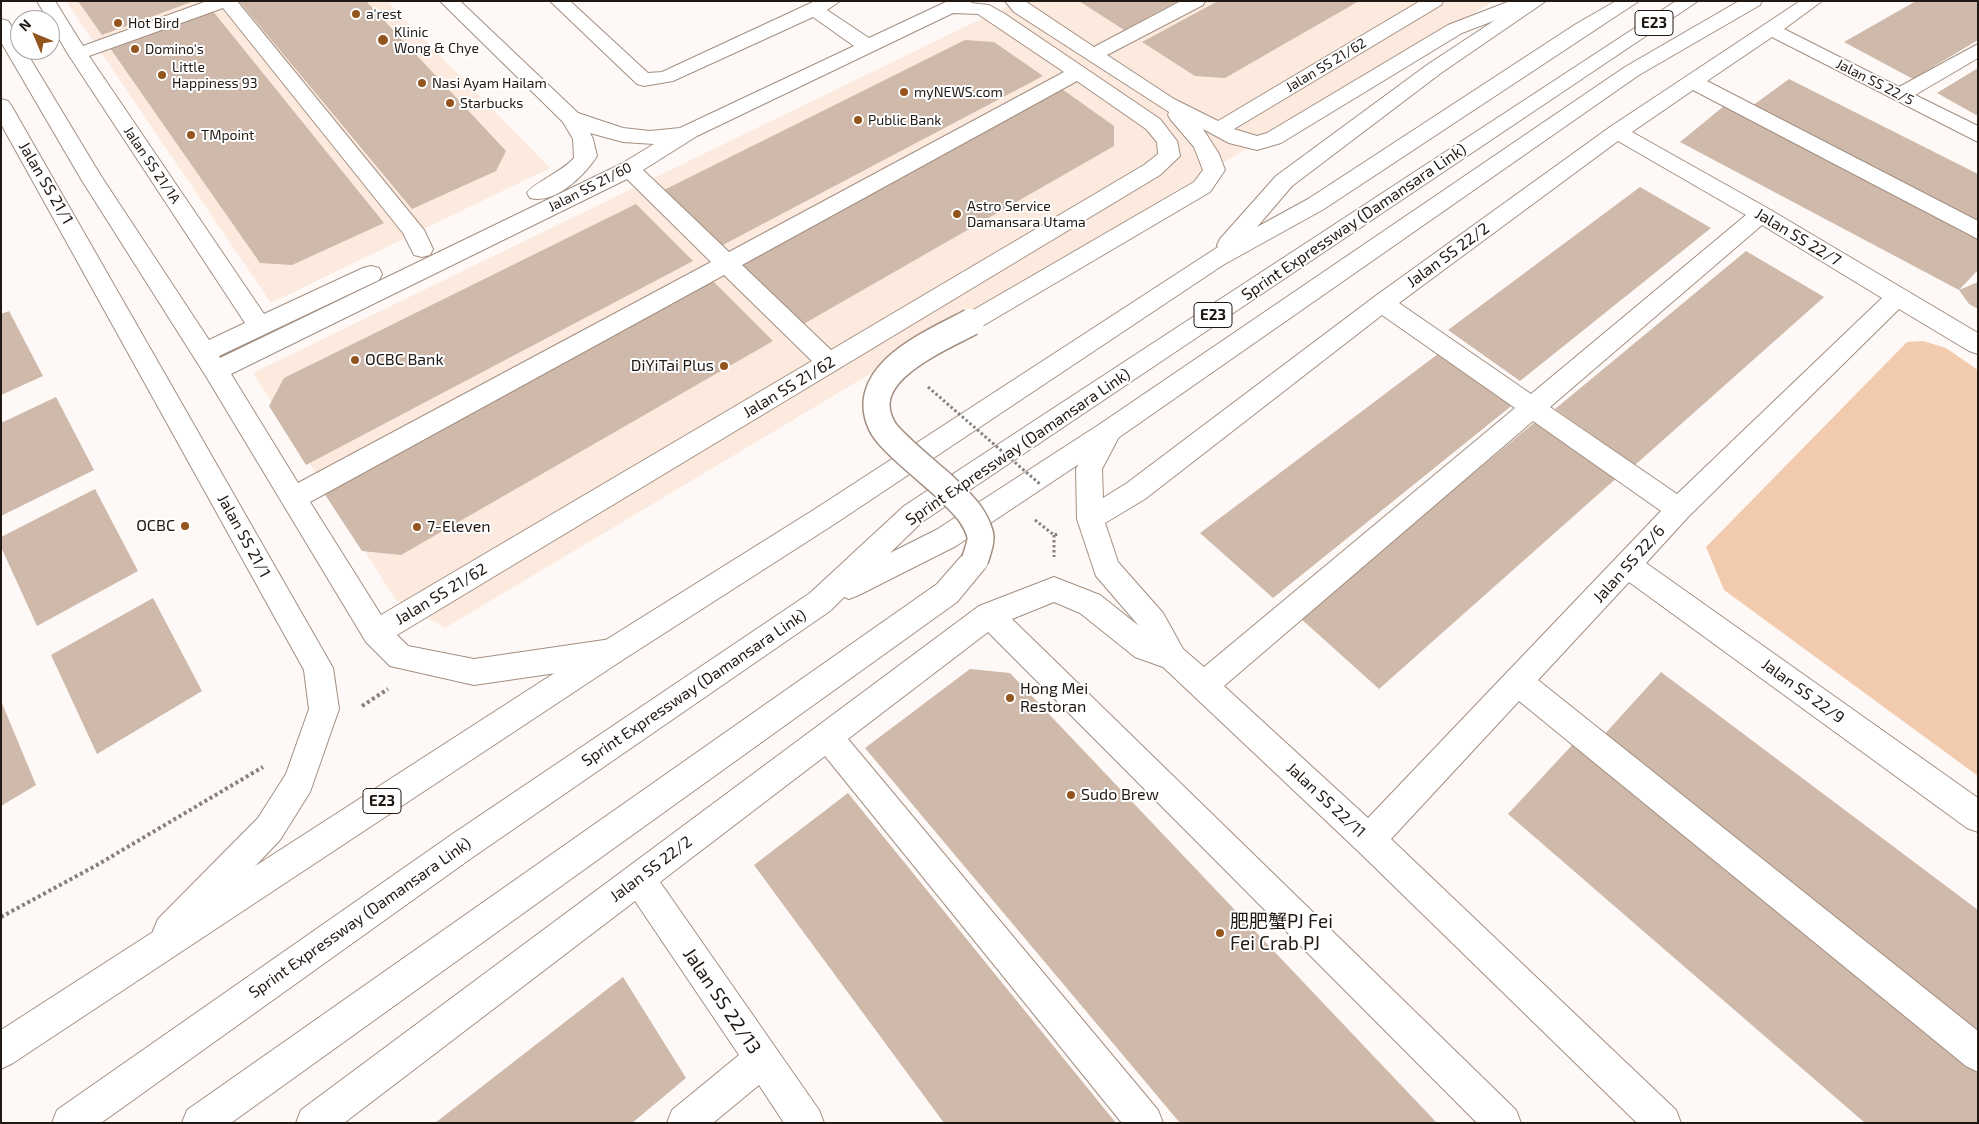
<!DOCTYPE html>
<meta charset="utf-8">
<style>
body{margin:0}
#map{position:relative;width:1979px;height:1124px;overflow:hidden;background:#fef9f6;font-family:"Exo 2",sans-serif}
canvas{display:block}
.frame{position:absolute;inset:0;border:2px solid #201813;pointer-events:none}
.north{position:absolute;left:10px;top:10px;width:50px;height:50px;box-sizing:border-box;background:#fff;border:1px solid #a6a3a1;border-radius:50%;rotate:315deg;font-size:14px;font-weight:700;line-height:20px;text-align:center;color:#201813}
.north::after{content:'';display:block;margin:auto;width:18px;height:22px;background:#94541d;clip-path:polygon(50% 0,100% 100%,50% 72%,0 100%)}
</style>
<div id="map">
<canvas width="1979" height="1124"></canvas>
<div class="frame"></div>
<div class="north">N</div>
</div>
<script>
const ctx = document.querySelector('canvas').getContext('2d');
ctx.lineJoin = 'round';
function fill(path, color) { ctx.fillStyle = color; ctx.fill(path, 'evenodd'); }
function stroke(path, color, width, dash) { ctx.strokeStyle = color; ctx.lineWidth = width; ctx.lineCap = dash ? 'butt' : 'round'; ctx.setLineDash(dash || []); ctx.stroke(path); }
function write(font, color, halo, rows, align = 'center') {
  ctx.font = font + ' "Exo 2","Noto Sans SC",sans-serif'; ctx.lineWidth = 4; ctx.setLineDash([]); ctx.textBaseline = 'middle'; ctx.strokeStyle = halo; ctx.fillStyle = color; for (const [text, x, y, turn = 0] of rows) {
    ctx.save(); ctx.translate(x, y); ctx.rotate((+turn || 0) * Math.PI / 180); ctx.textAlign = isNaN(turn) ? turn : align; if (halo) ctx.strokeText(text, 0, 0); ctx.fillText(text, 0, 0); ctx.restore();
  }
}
fill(new Path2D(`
 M66,1H387L550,168L271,303Z
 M1018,1H1494L445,628L395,599L253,373Z`), '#fceadf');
fill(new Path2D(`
 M1923,341L1946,348L1978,370V776L1724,590L1706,547L1907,342Z`), '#f2cbaf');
fill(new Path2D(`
 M78,1H194L102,35Z
 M239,1H366L506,151L496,171L412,209Z
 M1079,1H1178L1124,30Z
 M1218,1H1359L1225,78L1195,76L1142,42Z
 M1916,1H1978V40L1913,79L1844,42Z
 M212,10L384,223L292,265L260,263L110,48Z
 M965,40L994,42L1043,76L719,247L662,191Z
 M1978,68V116L1937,93Z
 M1789,79L1978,174V224L1752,106Z
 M1062,89L1114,126V146L800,326L736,264Z
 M1724,106L1978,235V270L1959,290L1680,142Z
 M1640,187L1711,228L1520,381L1448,330Z
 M636,204L693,261L306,465L269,406L284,378Z
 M1746,251L1824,297L1635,465L1555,409Z
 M710,278L773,341L401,555L362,551L320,487Z
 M1978,282V309L1969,304L1959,290Z
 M9,311L43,376L1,395V314Z
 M1442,351L1515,403L1273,598L1200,533Z
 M56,397L94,470L1,516V423Z
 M1540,418L1620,475L1379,689L1299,617Z
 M95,489L138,571L37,626L1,547V537Z
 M153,598L202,691L97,754L51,655Z
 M970,669L1010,673L1437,1123H1180L865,748Z
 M1661,672L1978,910V1039L1602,737Z
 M1,701L36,785L1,806Z
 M1574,743L1978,1071V1123H1865L1508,814Z
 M848,793L1116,1123H944L754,865Z
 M623,977L686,1078L632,1123H435Z`), '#ceb9ab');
const minor = new Path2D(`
 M37,1H55L83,46L207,1H237L424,230L433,249L430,255L422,257L414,255L403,233L223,8L89,56L264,314L363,268L371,266L379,268L382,274L379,280L219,356L220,358L621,164L654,144L623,142L590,133L593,139L597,156C585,175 555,205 530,198L527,193C533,183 562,172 574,158L573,139L563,122L440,1H460L578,113L623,128L650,131L680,128L854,46L813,17L673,81L644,86L637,84L550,1H570L648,73L662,72L815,1H840L827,10L869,38L948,1H972L971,3L989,5L1005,14L1160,119L1177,141L1180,156L1160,175L397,635L408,646L474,659L611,639L621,643L625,652L621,661L611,665L474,685L390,666L366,642L207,378L81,179L1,42V19L8,21C14,30 20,38 20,50H25L101,176L209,340L245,323L68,54ZM953,13L978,14L1064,72L729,252L643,170L697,136ZM1077,81L1146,129L1157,142L1158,154L1144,165L831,350L742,265ZM627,179L711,262L298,483L231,374ZM724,275L812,361L381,615L310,502Z
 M1005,1H1025L1094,47L1181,1H1205L1203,5L1107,55L1174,99L1218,121L1420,1H1443L1441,5L1234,129L1257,136L1267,133L1448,25L1510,1H1537L1535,5L1462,33L1281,143L1257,150L1229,143L1203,129L1219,154L1225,170L1210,192L979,328L971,331L963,328L959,322L963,316L1194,182L1203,170L1194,147L1171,120L1168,115L1169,112L1014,12Z
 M1800,1H1822L1784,29L1899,87L1978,44V58L1915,95L1978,126V142L1772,37L1707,81L1978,221V239L1693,90L1632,132L1769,209L1978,333V354L1969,351L1899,309L1688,517L1646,563L1978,798V832L1967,828L1629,582L1538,680L1978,1031V1072L1966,1066L1519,701L1391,839L1676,1110L1681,1123H1637L1358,851L1163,667L1135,657L1080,613L1054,602L1012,619L1516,1110L1521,1123H1477L988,632L848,739L1158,1110L1163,1123H1122L825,756L660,882L819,1110L824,1123H784L759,1085L713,1123H667L672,1110L739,1055L635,901L344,1123H296L301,1110L979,606L1054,577L1100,595L1139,626L1096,576L1077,519L1076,469L1100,424L1109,421L1118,424L1122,431L1102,469L1103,498L1127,483L1374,297L1610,127ZM1618,141L1746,215L1531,394L1399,303ZM1762,225L1882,298L1677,494L1550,407ZM1382,315L1515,408L1204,667L1183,649L1163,613L1118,562L1105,523L1145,499ZM1533,421L1661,511L1368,818L1224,686Z
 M1,99L8,101L11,105L333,668L339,709L310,792L280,840L182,943L170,948L158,943L153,931L158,919L258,818L286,774L309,709L304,670L1,124Z
 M975,548L985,552L989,560L985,568L957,602L231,1123H182L187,1110L937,584L965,552Z`);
const highway = new Path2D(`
 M1524,1H1546L1441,73L1292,186L1257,227L1308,199L1576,24L1616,1H1639L1324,209L1223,265L833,525L621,661L13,1063L1,1069V1030L601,643L815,509L1218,247L1217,245L1220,239L1276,176L1427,65Z
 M1676,1H1698L922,522L890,553L936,530L1100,424L1625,67L1739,1H1762L1760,5L1639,75L1118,438L956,546L859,595L849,599L844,597L830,611L473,857L101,1123H52L57,1110L451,835L810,593L904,506Z`);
stroke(minor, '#a38f81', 2);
stroke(highway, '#a38f81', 2);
stroke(new Path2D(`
 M1035,520L1054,535L1058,534
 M1054,535V557`), '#867f7b', 3, [2.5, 2.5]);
stroke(new Path2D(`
 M362,706L388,689
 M1,917L97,865L263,767`), '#867f7b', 4, [3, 3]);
fill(minor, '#fff');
fill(highway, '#fff');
const minorBridge = new Path2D(`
 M971,322C934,342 853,374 883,428C891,442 931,474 944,486C959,501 974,513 980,534C982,541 977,553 975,560`);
stroke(minorBridge, '#a38f81', 29, []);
stroke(new Path2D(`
 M928,387L1041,485`), '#867f7b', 3, [2.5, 2.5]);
stroke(minorBridge, '#fff', 26);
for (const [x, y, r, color] of [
 [356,14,5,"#94541d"],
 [118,23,5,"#94541d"],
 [383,40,6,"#94541d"],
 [135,49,5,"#94541d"],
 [162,75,5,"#94541d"],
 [422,83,5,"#94541d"],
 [904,92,5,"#94541d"],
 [450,103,5,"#94541d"],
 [858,120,5,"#94541d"],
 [191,135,5,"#94541d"],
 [957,214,5,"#94541d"],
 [355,360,5,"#94541d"],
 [724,366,5,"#94541d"],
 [185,526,5,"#94541d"],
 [417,527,5,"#94541d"],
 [1010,698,5,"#94541d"],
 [1071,795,5,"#94541d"],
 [1220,933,5,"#94541d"]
]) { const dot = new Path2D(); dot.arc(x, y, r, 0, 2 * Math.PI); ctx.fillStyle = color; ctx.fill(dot); stroke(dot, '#fff', 2); }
write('14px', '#201813', '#fff', [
 ["a'rest",366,14],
 ["Hot Bird",128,23],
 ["Klinic",394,32],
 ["Wong & Chye",394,48],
 ["Domino's",145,49],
 ["Little",172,67],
 ["Happiness 93",172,83],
 ["Nasi Ayam Hailam",432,83],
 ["myNEWS.com",914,92],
 ["Starbucks",460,103],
 ["Public Bank",868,120],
 ["TMpoint",201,135],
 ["Astro Service",967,206],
 ["Damansara Utama",967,222]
], 'left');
write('14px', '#201813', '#fff', [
 ["Jalan SS 21/62",1326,65,-31],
 ["Jalan SS 22/5",1875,82,27],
 ["Jalan SS 21/1A",152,165,56],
 ["Jalan SS 21/60",590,187,-27]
]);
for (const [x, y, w] of [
 [1654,23,38],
 [1213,315,38],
 [382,801,38]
]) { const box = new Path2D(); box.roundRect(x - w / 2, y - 12.5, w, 25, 4); ctx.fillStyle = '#fff'; ctx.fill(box); stroke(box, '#201813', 1); }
write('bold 15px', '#201813', null, [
 ["E23",1654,23],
 ["E23",1213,315],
 ["E23",382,801]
]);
write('16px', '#201813', '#fff', [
 ["Jalan SS 21/1",46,183,60],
 ["Sprint Expressway (Damansara Link)",1354,222,-34],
 ["Jalan SS 22/7",1798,237,31],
 ["Jalan SS 22/2",1448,255,-36],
 ["Jalan SS 21/62",789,387,-31],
 ["Sprint Expressway (Damansara Link)",1018,447,-34],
 ["Jalan SS 21/1",244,536,61],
 ["Jalan SS 22/6",1629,564,-48],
 ["Jalan SS 21/62",441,594,-31],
 ["Sprint Expressway (Damansara Link)",694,688,-34],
 ["Jalan SS 22/9",1803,691,36],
 ["Jalan SS 22/11",1326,800,43],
 ["Jalan SS 22/2",651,869,-37],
 ["Sprint Expressway (Damansara Link)",360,918,-35]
]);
write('16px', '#201813', '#fff', [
 ["OCBC Bank",365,360],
 ["DiYiTai Plus",714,366,"right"],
 ["OCBC",175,526,"right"],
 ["7-Eleven",427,527],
 ["Hong Mei",1020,689],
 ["Restoran",1020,707],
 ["Sudo Brew",1081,795]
], 'left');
write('19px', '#201813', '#fff', [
 ["肥肥蟹PJ Fei",1230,922],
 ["Fei Crab PJ",1230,944]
], 'left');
write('19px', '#201813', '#fff', [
 ["Jalan SS 22/13",722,1001,56]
]);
</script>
